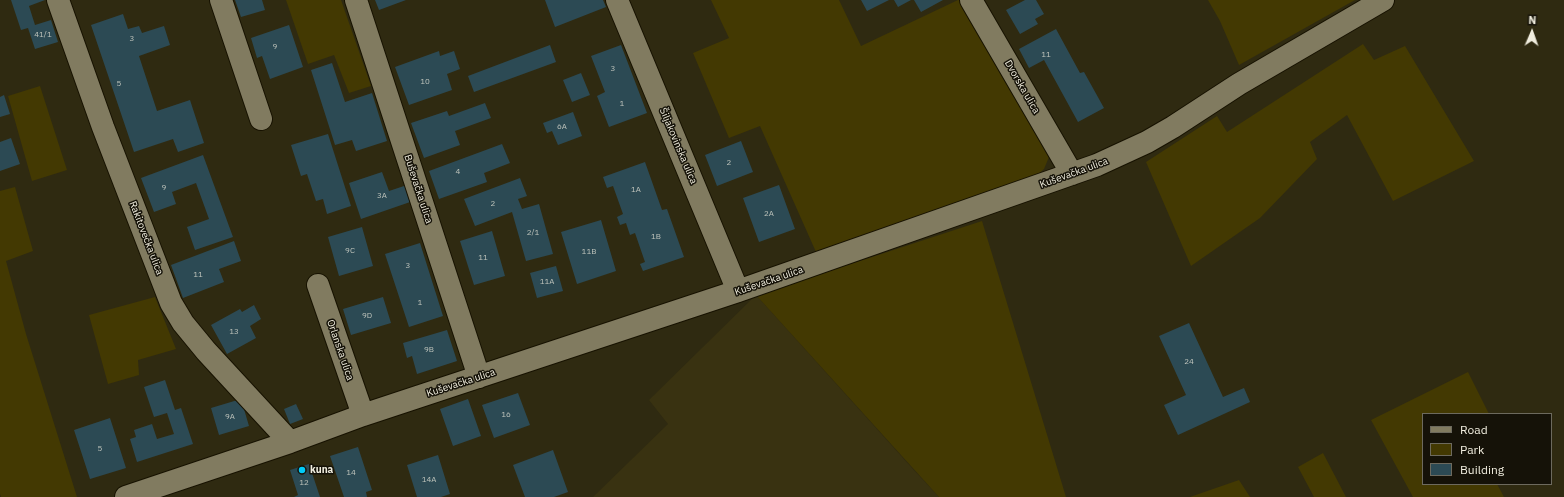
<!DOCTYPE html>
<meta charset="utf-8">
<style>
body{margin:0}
#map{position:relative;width:1564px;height:497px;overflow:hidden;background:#2f2a11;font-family:"IBM Plex Sans",sans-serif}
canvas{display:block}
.legend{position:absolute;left:1422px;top:413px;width:130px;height:72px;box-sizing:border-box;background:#151208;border:1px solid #6d6a5e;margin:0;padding:5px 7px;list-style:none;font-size:12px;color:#f0edde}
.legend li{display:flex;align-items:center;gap:8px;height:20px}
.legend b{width:20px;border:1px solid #6d6a5e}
.north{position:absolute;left:1512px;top:12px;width:40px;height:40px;-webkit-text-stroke:3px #151208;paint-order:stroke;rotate:2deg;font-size:11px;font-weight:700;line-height:16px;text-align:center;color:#f0edde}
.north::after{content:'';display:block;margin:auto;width:14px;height:18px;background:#f0edde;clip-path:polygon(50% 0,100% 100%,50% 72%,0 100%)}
</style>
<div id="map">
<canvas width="1564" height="497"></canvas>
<ul class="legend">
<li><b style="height:5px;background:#817b60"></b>Road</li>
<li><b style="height:11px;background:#433902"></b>Park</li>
<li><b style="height:11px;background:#2c4a54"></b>Building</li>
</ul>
<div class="north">N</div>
</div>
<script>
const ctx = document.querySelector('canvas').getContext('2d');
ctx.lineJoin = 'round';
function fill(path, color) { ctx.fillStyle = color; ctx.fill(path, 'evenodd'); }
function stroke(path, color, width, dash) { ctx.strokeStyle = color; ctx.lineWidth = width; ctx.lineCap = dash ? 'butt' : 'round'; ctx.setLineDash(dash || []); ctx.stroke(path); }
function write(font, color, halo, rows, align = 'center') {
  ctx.font = font + ' "IBM Plex Sans",sans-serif'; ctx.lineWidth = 3; ctx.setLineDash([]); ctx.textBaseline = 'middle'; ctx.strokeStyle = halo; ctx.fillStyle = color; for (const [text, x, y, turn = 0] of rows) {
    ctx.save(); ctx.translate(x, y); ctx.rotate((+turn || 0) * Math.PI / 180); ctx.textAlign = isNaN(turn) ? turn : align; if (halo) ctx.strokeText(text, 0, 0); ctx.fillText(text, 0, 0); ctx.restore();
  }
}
fill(new Path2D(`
 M756,295L912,468L939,497H593L668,424L649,400Z`), '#393211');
fill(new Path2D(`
 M286,0H341L371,86L349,93L334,55L308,64Z
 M711,0H839L861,46L958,0H962L1045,145L1049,157L1044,169L1035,177L816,252L760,126L729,138L693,53L729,38Z
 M1208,0H1355L1239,65L1220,21Z
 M1363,44L1374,60L1405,46L1474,161L1393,201L1347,115L1310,142L1317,159L1260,218L1191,266L1146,162L1217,116L1227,132Z
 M40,86L67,170L32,181L8,96Z
 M15,187L33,251L6,261L26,334L77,497H1L0,494V191Z
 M982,221L1066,497H939L756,295Z
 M155,297L176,349L138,360L139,375L108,384L89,315Z
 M1468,372L1489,414H1423V484H1497L1504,497H1413L1371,420Z
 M1323,453L1346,497H1314L1298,467Z
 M1239,480L1250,497H1190Z`), '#433902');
fill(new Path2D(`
 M11,0H45L29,6L35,25L51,20L58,42L35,49L28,28L21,30Z
 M235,0H262L265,10L241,17Z
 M375,0H406L379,10Z
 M545,0H603L606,7L555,27Z
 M861,0H889L867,11Z
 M894,0H911L898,7Z
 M914,0H943L921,12Z
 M1025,0H1036L1044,14L1035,19L1038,24L1020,34L1006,10Z
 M123,14L128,29L139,26L142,33L164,26L170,45L139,56L157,111L190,100L204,143L178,152L173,139L134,152L91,25Z
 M289,25L303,67L270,79L262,56L257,58L251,38Z
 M1056,29L1080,73L1084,72L1104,108L1078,122L1044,60L1029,68L1019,49Z
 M550,45L556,62L474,92L468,76Z
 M621,45L647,113L609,127L597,96L605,92L591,56Z
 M439,51L440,56L454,51L460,69L447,74L452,90L409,105L395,67Z
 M332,63L345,102L372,93L387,141L356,151L352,140L335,145L311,70Z
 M581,73L590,95L572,102L563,80Z
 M4,95L10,114L0,117V97Z
 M485,103L491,118L455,131L460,145L424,158L411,123L447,111L449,116Z
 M573,112L582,136L558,145L552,131L547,133L543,123Z
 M328,134L351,206L327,214L323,199L316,201L307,174L301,176L291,145Z
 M11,138L20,164L0,171V142Z
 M741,141L753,172L717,186L705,155Z
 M502,144L510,163L484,173L487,182L439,199L429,171Z
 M203,155L233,237L195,250L187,227L209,219L196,183L172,192L176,204L154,212L141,178Z
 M645,162L662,210L667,209L684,257L643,271L640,264L645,262L635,233L630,235L626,223L620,225L617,217L623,214L613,186L607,188L603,177Z
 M382,172L389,191L407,185L413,201L361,219L349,183Z
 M520,178L527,196L518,199L522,209L539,204L553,254L526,261L512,212L475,226L464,199Z
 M779,185L795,229L759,242L743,198Z
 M601,220L616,271L577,284L561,232Z
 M362,227L373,266L339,276L328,237Z
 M492,231L505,276L474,285L460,241Z
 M234,241L241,261L219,269L224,282L183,298L171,265Z
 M420,243L443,316L409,327L385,254Z
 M556,266L563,291L537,298L530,273Z
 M383,297L391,323L351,335L343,309Z
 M254,305L261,319L250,326L256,338L227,354L211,325L240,309L242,312Z
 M1189,323L1223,397L1244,388L1250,402L1178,435L1164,405L1186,395L1159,336Z
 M447,330L457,361L417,374L412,356L407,358L403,343Z
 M165,380L175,410L181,408L193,444L137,462L130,439L136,437L134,430L152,424L157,439L174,434L167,413L154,417L144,387Z
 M518,393L530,425L494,438L482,405Z
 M241,399L249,426L219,435L211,408Z
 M468,399L481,436L453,446L440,409Z
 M296,404L303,419L290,424L284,409Z
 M110,418L126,468L90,479L74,430Z
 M358,447L372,490L366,492L367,497H344L330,456Z
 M553,450L568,492L554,497H525L513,465Z
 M438,455L450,494L441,497H417L407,465Z
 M309,464L320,497H294L298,495L290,470Z`), '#2c4a54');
const street = new Path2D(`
 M58,0L103,127L171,303L183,323L206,351L290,442
 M221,0L261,119
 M356,0L479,377
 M617,0L738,291
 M971,0L1072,174
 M318,285L363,415
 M126,497L290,442L363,415L738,291L1097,165L1147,142L1173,127L1239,84L1383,0`);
stroke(street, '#171200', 24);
stroke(street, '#817b60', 22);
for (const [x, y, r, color] of [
 [302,470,4,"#01cbf9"]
]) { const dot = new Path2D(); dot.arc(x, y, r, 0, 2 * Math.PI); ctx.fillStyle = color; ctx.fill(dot); stroke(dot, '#151208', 1.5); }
write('8px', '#bfc4bc', null, [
 ["41/1",43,35],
 ["3",132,39],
 ["9",275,47],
 ["11",1046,55],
 ["3",613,69],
 ["10",425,82],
 ["5",119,84],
 ["1",622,104],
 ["6A",562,127],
 ["2",729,163],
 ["4",458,172],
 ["9",164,188],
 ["1A",636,190],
 ["3A",382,196],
 ["2",493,204],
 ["2A",769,214],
 ["2/1",533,233],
 ["1B",656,237],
 ["9C",350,251],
 ["11B",589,252],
 ["11",483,258],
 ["3",408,266],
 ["11",198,275],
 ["11A",547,282],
 ["1",420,303],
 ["9D",367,316],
 ["13",234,332],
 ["9B",429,350],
 ["24",1189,362],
 ["16",506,415],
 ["9A",230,417],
 ["5",100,449],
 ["14",351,473],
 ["14A",429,480],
 ["12",304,483]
]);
write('10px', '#f0edde', '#151208', [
 ["Dvorska ulica",1022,87,60],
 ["Šiljakovinska ulica",678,146,67],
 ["Kuševačka ulica",1074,173,-20],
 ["Buševačka ulica",418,189,72],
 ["Rakitovečka ulica",146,238,69],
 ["Kuševačka ulica",769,281,-19],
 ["Orlanska ulica",340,350,71],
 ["Kuševačka ulica",461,383,-18]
]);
write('bold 10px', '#f0edde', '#151208', [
 ["kuna",310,470]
], 'left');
</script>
